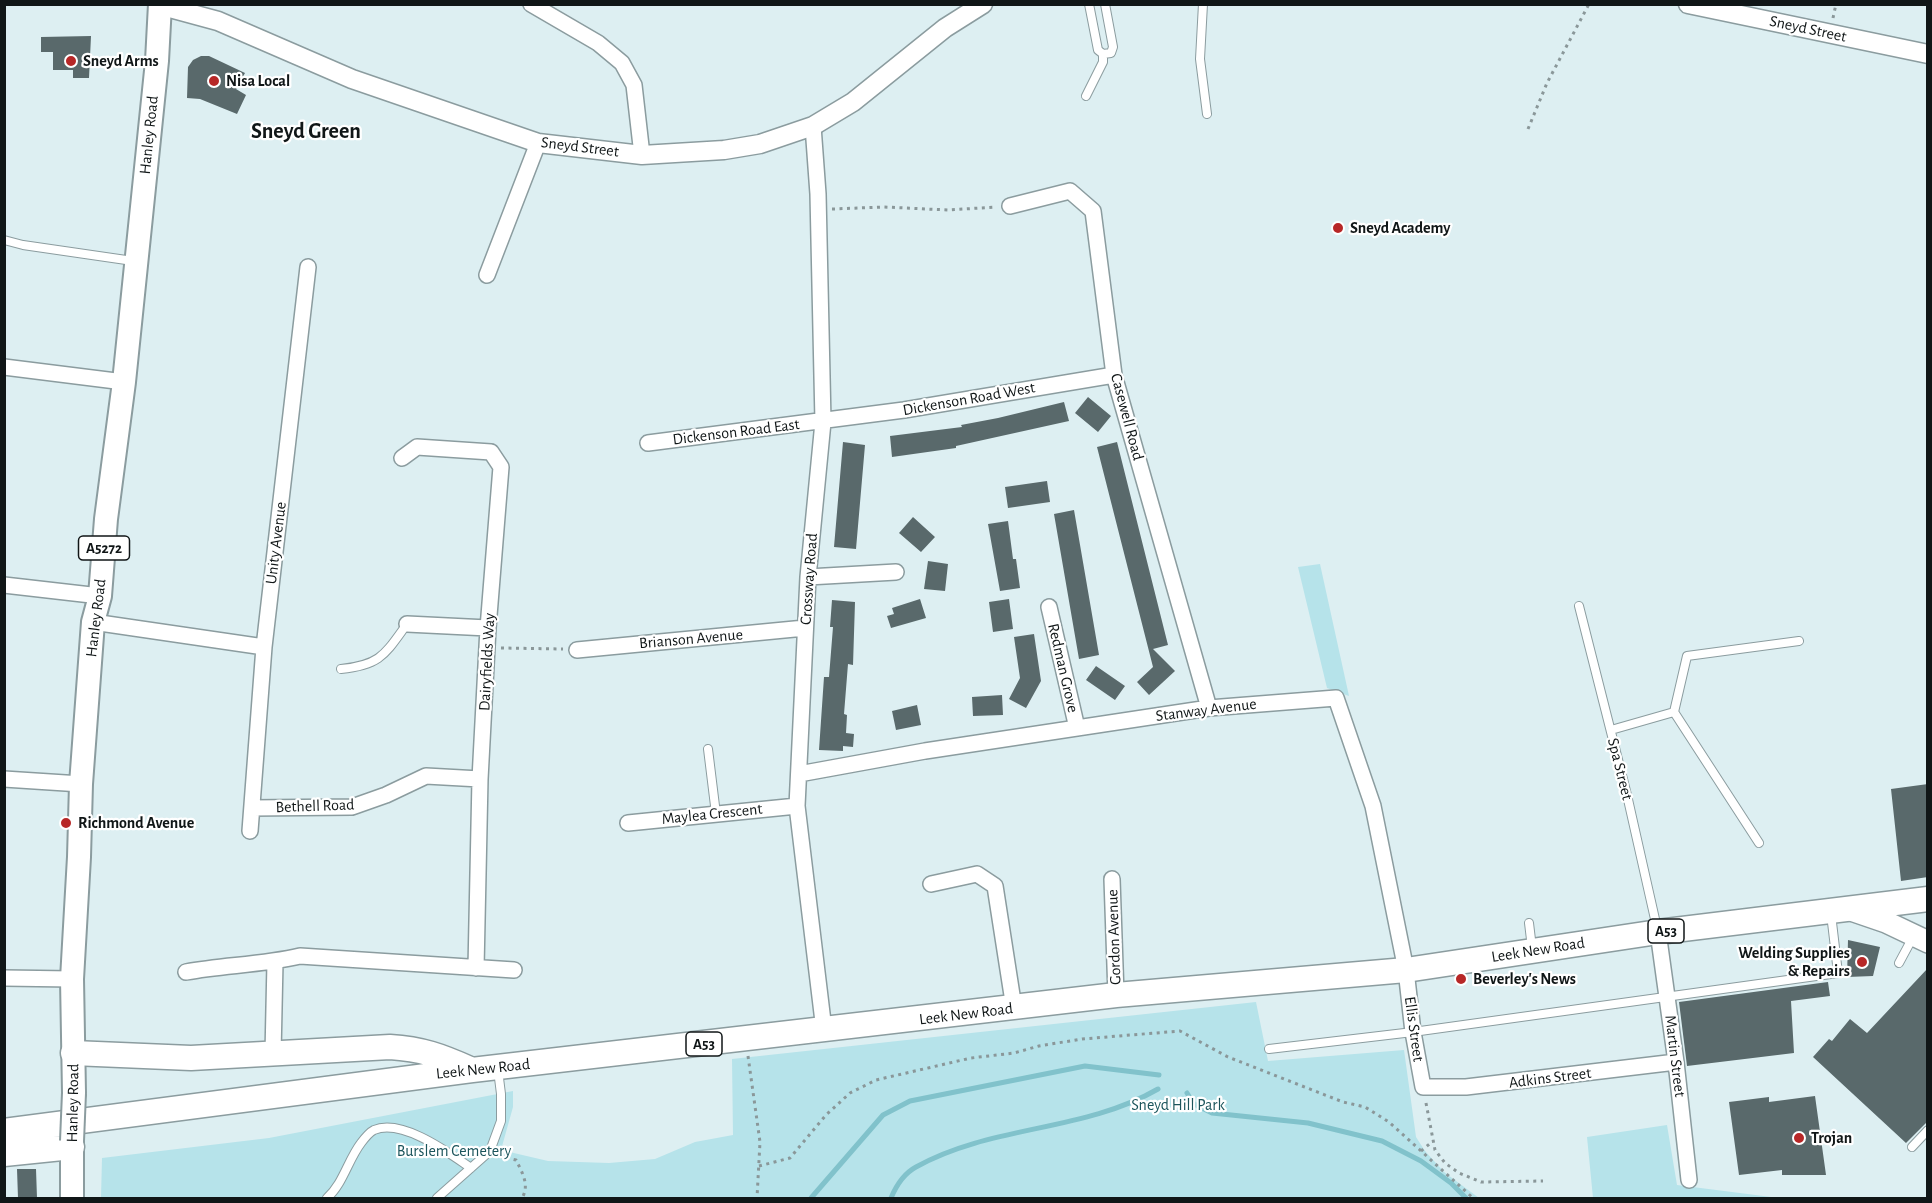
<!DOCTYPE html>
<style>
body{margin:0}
#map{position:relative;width:1932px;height:1203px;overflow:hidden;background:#ddeff2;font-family:"Alegreya Sans",sans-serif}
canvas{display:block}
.frame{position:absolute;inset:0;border:6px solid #101617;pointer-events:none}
</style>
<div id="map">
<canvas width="1932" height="1203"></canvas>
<div class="frame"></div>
</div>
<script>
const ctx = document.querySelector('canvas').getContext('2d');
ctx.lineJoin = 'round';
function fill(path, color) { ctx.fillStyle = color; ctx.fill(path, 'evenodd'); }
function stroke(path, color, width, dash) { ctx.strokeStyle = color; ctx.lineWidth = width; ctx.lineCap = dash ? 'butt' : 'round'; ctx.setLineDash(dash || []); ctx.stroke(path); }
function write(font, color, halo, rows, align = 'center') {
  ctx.font = font + ' "Alegreya Sans",sans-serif'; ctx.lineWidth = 4.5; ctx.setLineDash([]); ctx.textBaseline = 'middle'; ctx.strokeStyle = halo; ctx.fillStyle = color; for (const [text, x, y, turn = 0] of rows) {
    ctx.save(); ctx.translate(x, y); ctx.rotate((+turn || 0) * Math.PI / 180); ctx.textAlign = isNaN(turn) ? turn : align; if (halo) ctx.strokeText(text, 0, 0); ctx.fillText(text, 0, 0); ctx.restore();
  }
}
fill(new Path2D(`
 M1320,564L1349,696L1327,688L1298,567Z
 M1256,1002L1268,1061L1404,1050L1416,1137L1425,1151L1444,1172L1479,1198H101L102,1158L269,1138L513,1091V1107L501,1150L548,1161L609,1163L655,1159L695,1142L733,1135L732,1059Z
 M1667,1125L1677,1185L1779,1198H1593L1587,1137Z`), '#b6e3ea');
stroke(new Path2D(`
 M1187,1093L1194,1104L1212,1113L1308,1123L1382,1141L1421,1161L1451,1183L1466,1198
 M811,1198L883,1115L910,1101L1085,1066L1159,1075
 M891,1198C896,1186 903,1174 916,1167C991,1125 1084,1132 1158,1089`), '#81c2cb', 5);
fill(new Path2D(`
 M91,36L89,78H73V70H53V52H41V37Z
 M201,56H209L245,73L236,89L246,95L237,114L200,99L187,98L188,67L193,60Z
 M1088,397L1111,416L1098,432L1075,413Z
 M1064,402L1069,421L956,446V448L892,457L890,436L962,427L961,425L998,418Z
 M843,442L865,445L856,549L834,547Z
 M1117,442L1168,645L1153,649L1175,671L1149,695L1137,682L1153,667L1097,447Z
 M1047,481L1050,502L1008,508L1005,487Z
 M1074,510L1099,655L1079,659L1054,514Z
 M913,517L935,537L921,552L899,533Z
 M1008,521L1013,559H1016L1020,588L1000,591L988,524Z
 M928,561L948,564L945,591L924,589Z
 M920,599L926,618L891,628L887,616L894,614L892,608Z
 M1009,599L1013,629L993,632L989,602Z
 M832,600L855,602L853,665L848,664L844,714L847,715L846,733L854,734L853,747L843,746V751L819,750L824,677H829L833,627H830Z
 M1034,634L1041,681L1026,708L1009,699L1020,678L1014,637Z
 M1096,666L1125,686L1115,700L1086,680Z
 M1002,695L1003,715L973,716L972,697Z
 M917,705L921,725L896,730L892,711Z
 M1928,784V877L1901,881L1891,789Z
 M1848,940L1880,947L1873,976L1847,977Z
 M1928,968V1121L1906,1143L1813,1057L1829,1039L1832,1041L1850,1019L1867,1033Z
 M1828,982L1830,996L1791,1001L1794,1053L1687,1066L1679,1002Z
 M1815,1096L1826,1175H1782V1170L1739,1175L1729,1102L1769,1097V1102Z
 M17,1169H36L37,1198H18Z`), '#59696b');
const service = new Path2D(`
 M1089,4L1098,50L1103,54L1111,53L1113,47L1105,4
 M1203,4L1200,59L1207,114
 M1086,96L1103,62V54
 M4,240L23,245L133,261
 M1579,606L1627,795L1657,928
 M341,669C381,665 385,654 407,624
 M1674,712L1687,656L1799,641
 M1611,730L1674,712L1759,843
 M708,749L716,814
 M1529,923L1532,948
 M1899,963L1913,937
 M1269,1049L1413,1032L1838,973L1831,914
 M1912,1147L1928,1130
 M327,1198C343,1184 348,1160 361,1143C364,1139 370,1132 374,1130C402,1118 449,1153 471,1168
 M437,1198L490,1151L501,1121V1094L498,1070`);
const minor = new Path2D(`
 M531,4L598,43L622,63L634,85L642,155
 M813,126L818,194L823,422L808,577L797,806L824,1030
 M1010,206L1070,191L1093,211L1114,375L1209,708
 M487,275L538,143
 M4,367L124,382
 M648,443L904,410L1114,375
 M402,458L417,447L491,452L501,467L488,628L480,779L476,968
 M808,577L896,572
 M4,585L100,596
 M1049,607L1077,728
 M93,622L264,647
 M407,624L488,628
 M577,650L805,628
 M799,774L925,751L1209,708L1336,698L1373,806L1406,970L1413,1032L1423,1087H1466L1676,1062
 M4,779L81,784
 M252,808L352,807L386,795L426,776L480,779
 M628,823L797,806
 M250,831L264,647L308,267
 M1112,879L1116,995
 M931,884L977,874L995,886L1014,1008
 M1658,932L1676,1062L1689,1180
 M186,972C224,965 262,965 300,956L514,970
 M4,978L72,979
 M273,1054L275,962`);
const tertiary = new Path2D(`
 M1688,4L1928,54
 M159,5L218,21L352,79L538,143L642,155L724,150L760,144L813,126L853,102L945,28L983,4`);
const secondary = new Path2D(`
 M1848,909L1886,922L1928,942`);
const primary = new Path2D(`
 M74,1093L72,979L79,857L81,784L93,622L100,596L106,519L124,382L157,61L160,4
 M72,1141V1198`);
const trunk = new Path2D(`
 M73,1053L191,1058L390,1047C422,1049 441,1056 470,1069
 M4,1131L472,1070L1116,995L1406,970L1658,932L1928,899
 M4,1154L72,1147`);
stroke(service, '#8b9c9f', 10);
stroke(minor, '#8b9c9f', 18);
stroke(tertiary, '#8b9c9f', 21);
stroke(secondary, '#8b9c9f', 24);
stroke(primary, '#8b9c9f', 26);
stroke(trunk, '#8b9c9f', 27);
stroke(new Path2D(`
 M1833,18L1836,4
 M1528,129L1547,83L1589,4
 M832,209L884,207L948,210L996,207
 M501,648L563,649
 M748,1056L760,1142L757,1198
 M1426,1103L1435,1150L1445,1163L1459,1173L1481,1182L1543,1181
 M1421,1151L1433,1141
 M499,1156L516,1160C522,1172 530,1185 522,1198
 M759,1166L790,1158L826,1115L850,1093L876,1080L971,1058L1014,1053L1039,1046L1082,1039L1180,1031L1228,1057L1343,1102L1365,1107L1389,1122L1473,1198`), '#8a9799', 3, [3, 4.5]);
stroke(service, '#fff', 8);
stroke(minor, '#fff', 15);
stroke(tertiary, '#fff', 18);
stroke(secondary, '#fff', 21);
stroke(primary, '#fff', 22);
stroke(trunk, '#fff', 24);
const primaryBridge = new Path2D(`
 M72,1141L74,1093`);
stroke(primaryBridge, '#8b9c9f', 26, []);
stroke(primaryBridge, '#fff', 22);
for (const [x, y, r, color] of [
 [71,61,6,"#b72727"],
 [214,81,6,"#b72727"],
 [1338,228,6,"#b72727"],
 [66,823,6,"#b72727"],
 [1862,962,6,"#b72727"],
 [1461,979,6,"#b72727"],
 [1799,1138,6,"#b72727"]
]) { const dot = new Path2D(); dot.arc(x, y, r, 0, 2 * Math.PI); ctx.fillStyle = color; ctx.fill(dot); stroke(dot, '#fff', 2); }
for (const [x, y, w] of [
 [104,548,51],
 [1666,931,36],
 [704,1044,36]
]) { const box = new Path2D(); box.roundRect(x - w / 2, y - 12, w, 24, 4.5); ctx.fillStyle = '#fff'; ctx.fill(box); stroke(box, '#101617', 1.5); }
write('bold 15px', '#101617', null, [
 ["A5272",104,548],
 ["A53",1666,931],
 ["A53",704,1044]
]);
write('16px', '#101617', '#fff', [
 ["Sneyd Street",1808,29,12],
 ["Hanley Road",149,135,-84],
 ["Sneyd Street",580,147,7],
 ["Dickenson Road West",969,399,-10],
 ["Casewell Road",1127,417,75],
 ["Dickenson Road East",736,432,-7],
 ["Unity Avenue",276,543,-83],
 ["Crossway Road",809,579,-86],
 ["Hanley Road",96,618,-83],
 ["Brianson Avenue",691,639,-5],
 ["Dairyfields Way",487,662,-87],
 ["Redman Grove",1063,668,77],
 ["Stanway Avenue",1206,710,-7],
 ["Spa Street",1620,769,76],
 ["Bethell Road",315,806,-2],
 ["Maylea Crescent",712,814,-6],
 ["Gordon Avenue",1114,937,-92],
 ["Leek New Road",1538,950,-9],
 ["Leek New Road",966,1014,-7],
 ["Ellis Street",1414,1029,82],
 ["Martin Street",1675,1056,83],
 ["Leek New Road",483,1069,-6],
 ["Adkins Street",1550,1078,-7],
 ["Hanley Road",73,1103,-89]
]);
write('bold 16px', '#101617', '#fff', [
 ["Sneyd Arms",83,61],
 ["Nisa Local",226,81],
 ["Sneyd Academy",1350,228],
 ["Richmond Avenue",78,823],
 ["Welding Supplies",1850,953,"right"],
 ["& Repairs",1850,971,"right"],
 ["Beverley's News",1473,979],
 ["Trojan",1811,1138]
], 'left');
write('16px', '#1b545b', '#fff', [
 ["Sneyd Hill Park",1178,1105],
 ["Burslem Cemetery",454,1151]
]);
write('bold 22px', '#101617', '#fff', [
 ["Sneyd Green",306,131]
]);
</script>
